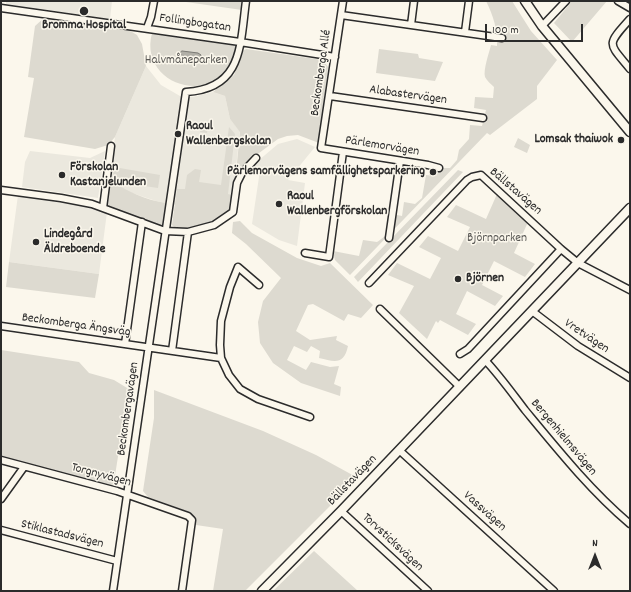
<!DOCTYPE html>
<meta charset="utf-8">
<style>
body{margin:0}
#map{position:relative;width:631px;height:592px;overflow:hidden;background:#fbf7ec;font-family:Dekko,sans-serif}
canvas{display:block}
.frame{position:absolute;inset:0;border:2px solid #2b2b2b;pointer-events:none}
.north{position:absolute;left:575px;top:536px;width:40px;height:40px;-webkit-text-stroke:3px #fbf7ec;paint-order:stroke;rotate:0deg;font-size:11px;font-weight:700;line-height:16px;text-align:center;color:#2b2b2b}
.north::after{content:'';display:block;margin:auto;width:14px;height:18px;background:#2b2b2b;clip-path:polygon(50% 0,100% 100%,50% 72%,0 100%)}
.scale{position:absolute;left:485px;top:24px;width:98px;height:18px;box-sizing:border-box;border:2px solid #2b2b2b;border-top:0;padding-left:5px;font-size:12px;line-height:14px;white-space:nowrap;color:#2b2b2b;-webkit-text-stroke:3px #fbf7ec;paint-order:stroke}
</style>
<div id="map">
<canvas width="631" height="592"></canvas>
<div class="frame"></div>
<div class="north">N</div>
<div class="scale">100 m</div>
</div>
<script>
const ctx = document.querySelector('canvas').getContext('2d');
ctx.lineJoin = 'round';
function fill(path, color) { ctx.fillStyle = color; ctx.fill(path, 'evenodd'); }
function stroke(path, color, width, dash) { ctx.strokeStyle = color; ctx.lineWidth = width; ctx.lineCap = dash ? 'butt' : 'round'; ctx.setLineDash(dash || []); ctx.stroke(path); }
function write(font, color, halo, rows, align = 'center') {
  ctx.font = font + ' Dekko,sans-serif'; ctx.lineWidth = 3; ctx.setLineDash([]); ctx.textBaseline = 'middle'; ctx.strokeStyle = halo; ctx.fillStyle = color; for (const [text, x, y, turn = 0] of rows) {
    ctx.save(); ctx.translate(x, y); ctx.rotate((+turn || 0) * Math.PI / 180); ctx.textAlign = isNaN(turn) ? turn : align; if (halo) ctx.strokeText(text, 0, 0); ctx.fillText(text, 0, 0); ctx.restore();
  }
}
fill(new Path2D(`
 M6,1H112L110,19L6,4Z
 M146,66L161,85L180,96L193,97L213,92L225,96L230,119L240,131L233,195L177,189L175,205L156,201L126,191L109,180L115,137Z
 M297,139L315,147L288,180L305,183L297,246L279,240L252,224L259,177V173L252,166L278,144Z
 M30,151L90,158L105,151L98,198L22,187L25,162Z
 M18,195L92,206L107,212L99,274L9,262Z`), '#ebe8de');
fill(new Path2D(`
 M179,1H243L242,10Z
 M486,1H512L531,31L557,60L537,86V99L490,135L487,133L350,275L335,260L333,251L359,256L363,240L377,242C391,233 389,230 392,214L402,216L404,202L415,204L422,198L426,175L436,176L439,168H450L457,160L459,150L469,139L470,125L482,126L486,110L474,108L475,97L493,98L494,87C491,84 487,81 485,77C483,70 489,53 491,45L497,46C498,30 493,15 486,1Z
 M572,1H607L572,42L554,23Z
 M45,17L127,29L137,35L142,44L146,66L115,137L108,145L95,149L24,137L34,78L28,77L35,26Z
 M155,32L233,44L236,47C226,111 137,89 152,33Z
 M246,49L323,60L328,67L319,143L298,135L287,136L278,139L255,156L235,183L240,132L230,119L225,96L213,92L234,75L243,51Z
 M379,49L418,54L419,58L443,62L435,81L376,73Z
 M202,123L208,124L207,133L200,132Z
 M229,127L235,134L228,194L233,195L230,210L214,222L194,228H175L172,225L177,189H185L187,175L195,169L201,170L199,182L221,185Z
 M518,138L530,145L527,153L514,147Z
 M114,167L160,175L158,188L124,183L125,179L113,177Z
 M458,170L463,172L358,282L354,277Z
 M109,180C127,191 145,200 166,203L163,225L160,226L106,206Z
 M497,194L528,222L514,253L535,264L525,277L494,261L482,285L503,296L495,306L467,291L456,314L476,324L468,335L440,320L438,323L436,321L427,339L399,313L414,286L388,275L397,263L430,279L441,258L419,247L428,236L458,251L470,227L447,217L456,205L486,219Z
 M240,221L252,233L297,258L321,266L330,263L373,305L361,318L348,314L344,321L313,304L308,305L296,331L310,340L337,336L336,340L348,346C344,365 335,362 319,358L320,351L311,346L307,352L294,346L287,360L306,370L311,362L330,367L339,366L334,384L341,387L340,396L301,383L273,363L260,343L258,322L263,301L281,278L246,244L232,233L233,222Z
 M9,262L99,274L95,298L6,287Z
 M1,350L79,362L89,373L114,380L132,391L131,398L125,412L114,482L111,487L1,456Z
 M154,390L263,431L316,455L358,478L245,591H213L223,529L196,525V517L189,512L148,497L143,491L154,418Z
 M314,551L358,591H273Z`), '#dddad0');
const water = new Path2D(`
 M182,51L198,53L201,55V57C196,59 185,58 180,54Z`);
fill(water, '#b1afa7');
stroke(water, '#7b7a75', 1);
const street = new Path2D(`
 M343,1L321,148L428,165L439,168
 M618,1L630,8
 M1,8L240,42L335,57
 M341,15L502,38
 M630,19C606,46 608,42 630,69
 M411,25L414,1
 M542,26L566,1
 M147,28L151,17L154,1
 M465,32L469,1
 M330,96L483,118
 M1,190L61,198L92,204L165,231L188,232L214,225L233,212L237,183L242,173L256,158
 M103,208L111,146
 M389,238L400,161
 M305,253L329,257L343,152
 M369,283L467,180L472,177L481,175L561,249L578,263L630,290
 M259,285L238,267L230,287L221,321L220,345L221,358L229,375L240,389L258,399L310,417
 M380,309L460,387
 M532,311L578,346L630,378
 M1,326L221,358
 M125,344L142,222
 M172,351L188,232
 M460,354L468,349L561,249
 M485,360C500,376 512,393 525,410C558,450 591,491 630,524
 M399,450L554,591
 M1,460L117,491L188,516L192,520L182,591
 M1,499L24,467
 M341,511L428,591
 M1,530L117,561
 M113,591L186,92C243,89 240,45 246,1`);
const secondary = new Path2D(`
 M525,1L542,26L630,132
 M262,591L341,511L630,208`);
stroke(street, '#2b2b2b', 9);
stroke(secondary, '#2b2b2b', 11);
stroke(street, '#fbf7ec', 6);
stroke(secondary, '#fbf7ec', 8);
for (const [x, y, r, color] of [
 [84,11,5,"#2b2b2b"],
 [178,134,4,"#2b2b2b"],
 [621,140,4,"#2b2b2b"],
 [433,172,4,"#2b2b2b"],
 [62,175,4,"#2b2b2b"],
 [279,204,4,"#2b2b2b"],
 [36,242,4,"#2b2b2b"],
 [458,279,4,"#2b2b2b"]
]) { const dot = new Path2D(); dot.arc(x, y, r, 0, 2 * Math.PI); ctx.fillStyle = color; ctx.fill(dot); stroke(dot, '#fbf7ec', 1.5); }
write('13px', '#2b2b2b', '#fbf7ec', [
 ["Follingbogatan",195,24,8],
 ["Beckomberga Allé",322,73,-82],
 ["Alabastervägen",408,96,8],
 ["Pärlemorvägen",382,147,9],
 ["Bällstavägen",515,192,41],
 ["Beckomberga Ängsväg",76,326,8],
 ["Vretvägen",586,337,34],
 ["Beckombergavägen",129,409,-82],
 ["Bergenhielmsvägen",563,438,50],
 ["Torgnyvägen",101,476,15],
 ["Bällstavägen",353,481,-46],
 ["Vassvägen",484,512,42],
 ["Stiklastadsvägen",62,535,14],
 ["Torvsticksvägen",392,543,43]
]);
write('bold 13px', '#2b2b2b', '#fbf7ec', [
 ["Bromma Hospital",84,26,"center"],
 ["Raoul",186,127],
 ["Wallenbergskolan",186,142],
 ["Lomsak thaiwok",613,140,"right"],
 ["Förskolan",70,168],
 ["Kastanjelunden",70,183],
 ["Pärlemorvägens samfällighetsparkering",425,172,"right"],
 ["Raoul",287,197],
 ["Wallenbergförskolan",287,212],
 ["Lindegård",44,235],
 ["Äldreboende",44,250],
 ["Björnen",466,279]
], 'left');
write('13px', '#585754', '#fbf7ec', [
 ["Halvmåneparken",186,61],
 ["Björnparken",497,239]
]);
</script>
